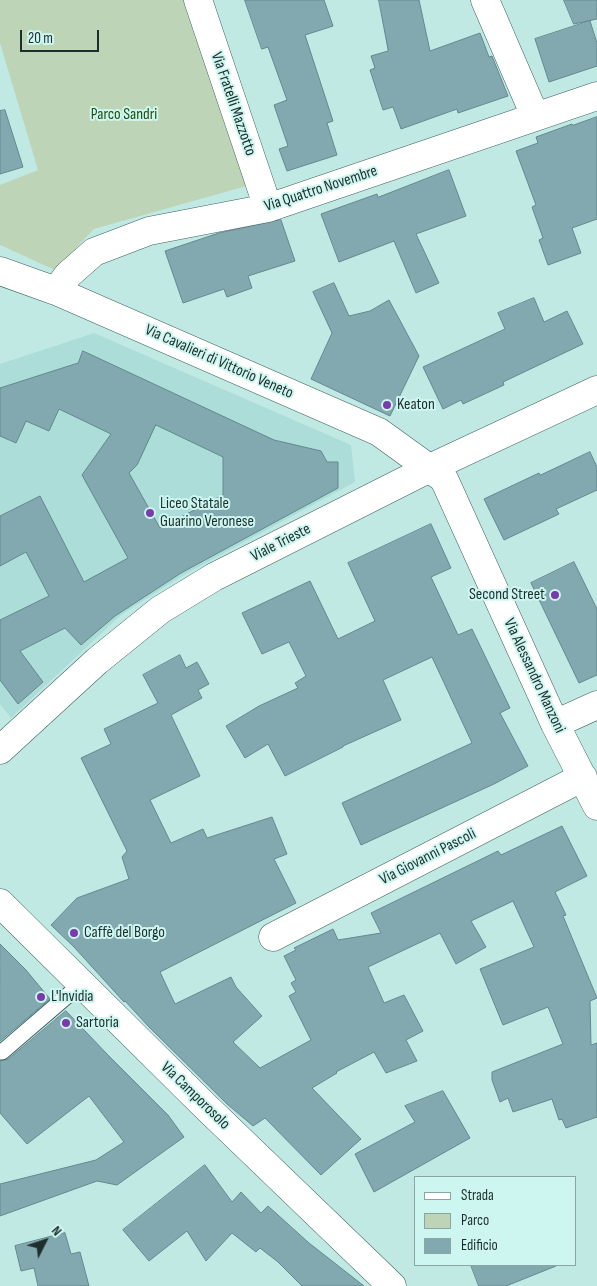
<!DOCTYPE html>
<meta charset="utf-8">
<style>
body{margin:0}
#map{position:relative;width:597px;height:1286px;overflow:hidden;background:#c1e9e4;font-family:"Sofia Sans Condensed",sans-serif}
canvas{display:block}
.legend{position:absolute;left:414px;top:1176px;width:162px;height:90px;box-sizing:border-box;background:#cef6f1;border:1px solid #88a6a2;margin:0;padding:6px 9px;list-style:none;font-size:15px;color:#1e2e2c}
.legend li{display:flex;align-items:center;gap:10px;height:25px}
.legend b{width:25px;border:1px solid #88a6a2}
.north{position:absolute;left:20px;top:1216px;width:50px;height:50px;-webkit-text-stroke:4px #cef6f1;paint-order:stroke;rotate:49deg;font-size:14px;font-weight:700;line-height:20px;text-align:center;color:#1e2e2c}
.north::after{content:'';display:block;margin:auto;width:18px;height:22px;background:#1e2e2c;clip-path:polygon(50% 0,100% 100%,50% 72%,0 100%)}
.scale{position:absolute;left:20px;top:30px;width:79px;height:22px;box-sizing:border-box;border:2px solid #1e2e2c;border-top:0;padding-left:6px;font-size:15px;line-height:18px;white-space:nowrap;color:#1e2e2c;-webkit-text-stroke:4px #cef6f1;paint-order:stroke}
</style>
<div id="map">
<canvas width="597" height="1286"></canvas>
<ul class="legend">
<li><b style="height:6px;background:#fff"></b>Strada</li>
<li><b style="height:14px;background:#bdd5b6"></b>Parco</li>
<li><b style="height:14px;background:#83a9b0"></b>Edificio</li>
</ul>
<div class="north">N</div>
<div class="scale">20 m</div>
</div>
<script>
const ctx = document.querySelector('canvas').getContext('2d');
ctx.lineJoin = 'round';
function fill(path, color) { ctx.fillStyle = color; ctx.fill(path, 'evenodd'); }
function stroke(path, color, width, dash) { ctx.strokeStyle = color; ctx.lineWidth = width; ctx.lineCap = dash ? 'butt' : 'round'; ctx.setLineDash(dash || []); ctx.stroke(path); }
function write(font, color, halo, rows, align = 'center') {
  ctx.font = font + ' "Sofia Sans Condensed",sans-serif'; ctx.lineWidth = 4; ctx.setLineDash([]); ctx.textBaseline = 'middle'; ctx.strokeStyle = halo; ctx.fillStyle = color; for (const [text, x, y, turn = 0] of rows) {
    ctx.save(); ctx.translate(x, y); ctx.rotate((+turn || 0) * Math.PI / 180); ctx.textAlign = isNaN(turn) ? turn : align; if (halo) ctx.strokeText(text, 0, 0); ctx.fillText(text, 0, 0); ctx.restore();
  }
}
fill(new Path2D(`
 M94,333L351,445L355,482L182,576L121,615L11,718L0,704V364Z`), '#acddd8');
fill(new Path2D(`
 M0,0H190L250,185L94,229L55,270L0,245V185L38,170L0,43Z`), '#bdd5b6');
const building = new Path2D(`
 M245,0H324L333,26L305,35L333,121L327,123L337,155L287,171L279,149L288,146L274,105L287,100L268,47L262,49Z
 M379,0H419L430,51L480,33L489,57L492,56L508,96L458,113L457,109L401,129L393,107L383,110L370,70L375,68L371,56L388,51Z
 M564,0H597V19L574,24Z
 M590,21L597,43V66L549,82L535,39Z
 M5,110L23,167L0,174V111Z
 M597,117V219L572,228L581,253L548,265L539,240L543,238L532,207L536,205L516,151L538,143L536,137L572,124L573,125Z
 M449,170L466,216L416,234L439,283L416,293L394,241L339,262L321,214L377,194L378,197Z
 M281,220L295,261L248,276L252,288L227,297L224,289L183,303L165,251L219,233Z
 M334,283L349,316L370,311L389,300L419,356L390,416L311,379L332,333L313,292Z
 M534,298L544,322L567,311L583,344L503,382L504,385L463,404L461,400L443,409L423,367L505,329L498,313Z
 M83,351L274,440L321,451L327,462H338V488L181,573L115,616L81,645L65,628L20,651L43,682L18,704L0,680V620L49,596L26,552L0,566V516L40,496L84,582L128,558L82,475L111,434L59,409L49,431L26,421L16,443L0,436V388L78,363ZM156,425L223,457V495L160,528L129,473L137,465Z
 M590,452L597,467V490L556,509L559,514L504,540L484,499L539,473L540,475Z
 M431,524L451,568L431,577L458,635L472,629L510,708L500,713L528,766L494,784L361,845L342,803L472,743L432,657L383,680L401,720L343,746V747L285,776L268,744L245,758L226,726L259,706L298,688L295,683L306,676L289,642L262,654L242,613L310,581L338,639L375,621L348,563Z
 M574,562L597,609V675L579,683L531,583Z
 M180,655L186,668L197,662L209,684L198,690L202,698L171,715L200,776L150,800L171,843L203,829L207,838L272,817L287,854L274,859L296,903L160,972L175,1004L231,977L236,987L262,1016L233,1042L260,1068L311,1040L289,996L296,992L291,983L296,980L284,956L296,950L294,948L333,929L338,940L381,933L371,913L498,851L501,855L562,826L587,876L555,892L566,915L563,916L597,998L590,1001L591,1045L597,1043V1117L566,1128L562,1119L559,1120L552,1099L513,1112L508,1098L500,1102L492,1080V1072L563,1044L548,1007L503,1025L480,969L534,947L513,901L471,921L486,947L456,964L440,933L368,967L384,1003L404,995L423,1031L406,1040L417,1061L386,1073L374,1052L336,1072L337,1073L312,1088L361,1139L321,1175L265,1118L253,1126L227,1104L149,1027L125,1001L124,1002L74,947L51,925L77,898L129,879L122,857L127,851L81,758L111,744L104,729L158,703L143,675Z
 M0,944L26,970L50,999L0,1041Z
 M66,1011L107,1054L168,1115L184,1137L117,1185L97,1181L0,1216V1184L96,1160L124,1142L89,1096L27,1144L0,1113V1061L8,1059Z
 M443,1091L470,1138L374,1192L355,1154L415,1122L405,1106Z
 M205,1165L232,1202L241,1192L261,1213L268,1206L309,1243L364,1286H302L278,1262L260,1248L256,1252L232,1233L206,1261L187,1231L149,1261L123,1230Z
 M65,1233L71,1254L80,1252L89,1286H38L34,1268L21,1271L15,1246Z
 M471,1265H556V1266L506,1286H479Z`);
fill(building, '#83a9b0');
stroke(building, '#638890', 1);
const lane = new Path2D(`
 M2,1052L81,984`);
const street = new Path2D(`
 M198,0L268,208
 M485,0L535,116
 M0,271L56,291L379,432L444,479L555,724L597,806
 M56,291L68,275L94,252L149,231L268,208L597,96
 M555,724L597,705
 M273,937L583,777`);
const secondary = new Path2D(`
 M0,750L97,661L160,610L214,577L430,468L597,390
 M0,903L205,1106L392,1286`);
stroke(lane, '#3c615c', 17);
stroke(street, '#3c615c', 29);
stroke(secondary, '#3c615c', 29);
stroke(lane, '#fff', 15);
stroke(street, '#fff', 28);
stroke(secondary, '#fff', 28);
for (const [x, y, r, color] of [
 [387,405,5,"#7a39ad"],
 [150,513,5,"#7a39ad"],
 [555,595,5,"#7a39ad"],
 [74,933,5,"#7a39ad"],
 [41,997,5,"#7a39ad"],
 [66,1023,5,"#7a39ad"]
]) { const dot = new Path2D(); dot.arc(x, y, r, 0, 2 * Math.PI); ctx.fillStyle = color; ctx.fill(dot); stroke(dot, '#cef6f1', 2); }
write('16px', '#1e2e2c', '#cef6f1', [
 ["Via Fratelli Mazzotto",233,104,71],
 ["Via Quattro Novembre",321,189,-18],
 ["Via Cavalieri di Vittorio Veneto",219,362,24],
 ["Viale Trieste",281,543,-27],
 ["Via Alessandro Manzoni",534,676,65],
 ["Via Giovanni Pascoli",428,857,-27],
 ["Via Camporosolo",195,1096,44]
]);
write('16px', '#1f4d0e', '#cef6f1', [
 ["Parco Sandri",124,115]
]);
write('16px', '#1e2e2c', '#cef6f1', [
 ["Keaton",397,405],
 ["Liceo Statale",160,504],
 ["Guarino Veronese",160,522],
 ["Second Street",545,595,"right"],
 ["Caffè del Borgo",84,933],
 ["L'Invidia",51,997],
 ["Sartoria",76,1023]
], 'left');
</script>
